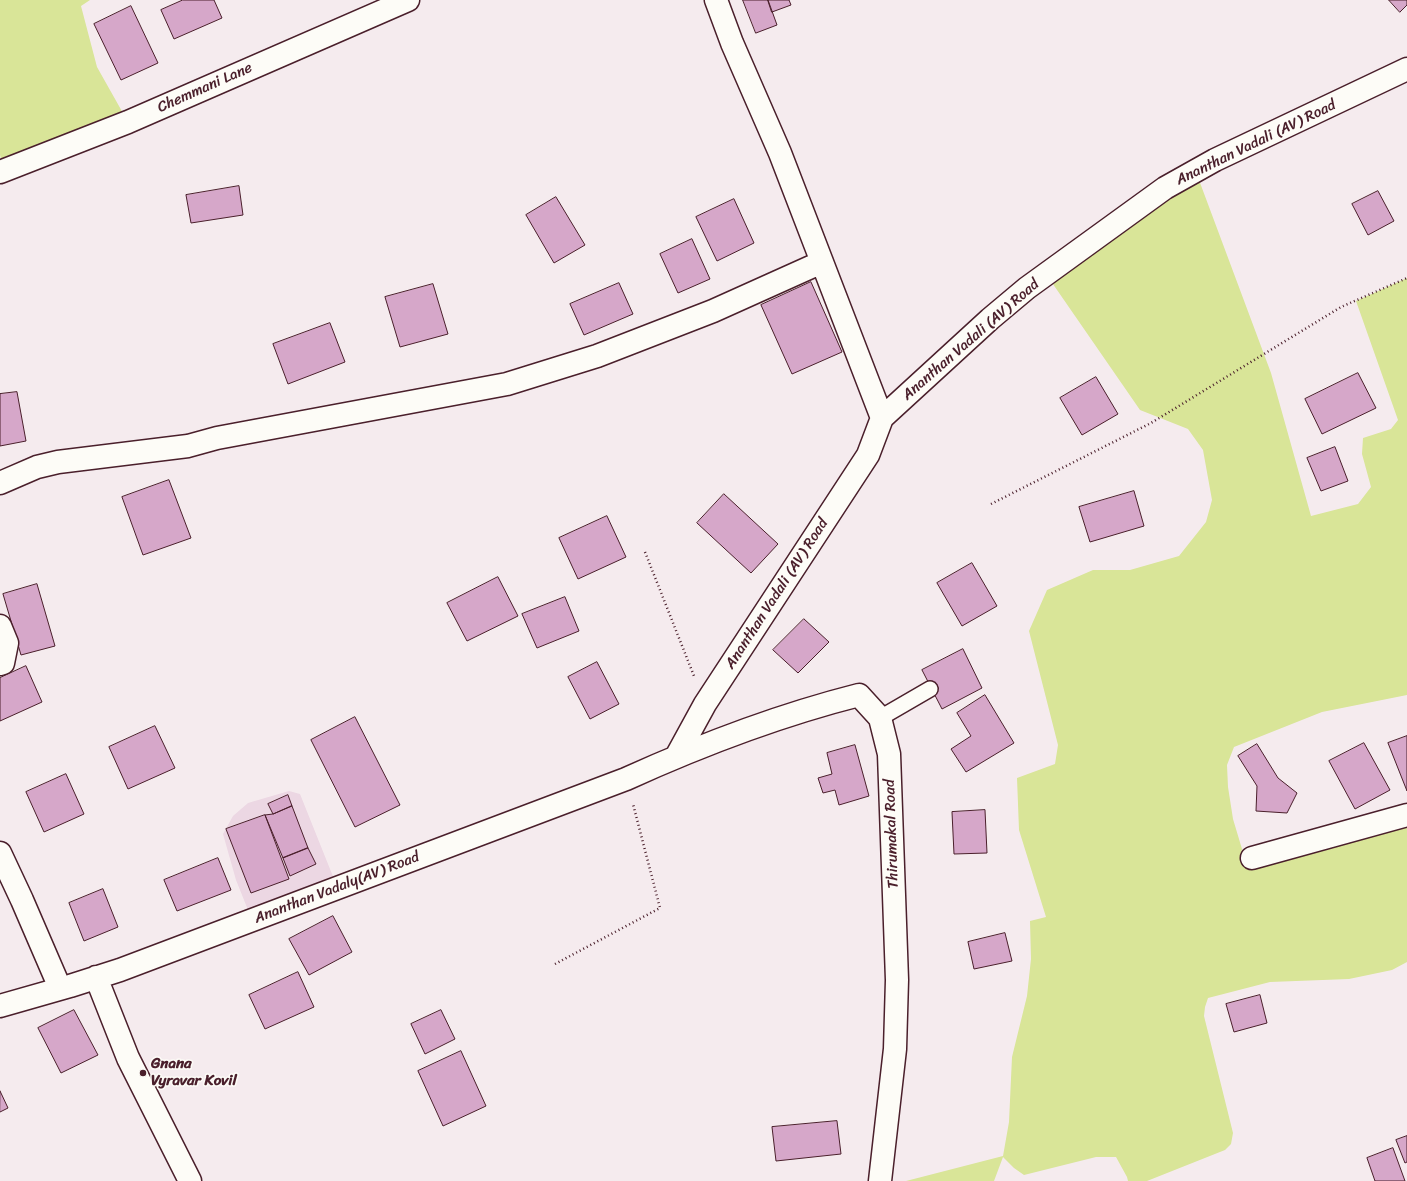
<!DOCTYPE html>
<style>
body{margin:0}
canvas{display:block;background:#f5ebee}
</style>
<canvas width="1407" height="1181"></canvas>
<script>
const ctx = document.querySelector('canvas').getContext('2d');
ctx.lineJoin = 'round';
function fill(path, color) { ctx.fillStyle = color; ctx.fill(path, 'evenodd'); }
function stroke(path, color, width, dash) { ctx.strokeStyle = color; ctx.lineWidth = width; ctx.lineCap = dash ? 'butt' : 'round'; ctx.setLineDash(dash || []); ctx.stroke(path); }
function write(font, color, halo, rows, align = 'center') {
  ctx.font = font + ' Sriracha,sans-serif'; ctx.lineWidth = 3; ctx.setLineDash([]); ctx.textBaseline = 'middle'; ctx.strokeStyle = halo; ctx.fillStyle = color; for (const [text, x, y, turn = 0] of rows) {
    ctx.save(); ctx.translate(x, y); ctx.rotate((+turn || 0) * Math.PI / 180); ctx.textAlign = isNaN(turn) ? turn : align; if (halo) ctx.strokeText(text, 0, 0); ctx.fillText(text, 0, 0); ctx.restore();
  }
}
fill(new Path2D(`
 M289,791L300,794L338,889L252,920L236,880L223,834L233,816L248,803Z`), '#ecd7e3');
fill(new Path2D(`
 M0,0H90L81,6L97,67L128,122L4,171L0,155Z
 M1196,172L1271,373L1311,516L1358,504L1371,487L1362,454L1363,438L1391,429L1398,420L1356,301L1407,278V695L1322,712L1234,747L1227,765L1228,787L1233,819L1242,849L1240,862L1407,815V962L1392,970L1349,979L1270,982L1208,998L1205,1007L1204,1016L1233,1133L1231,1144L1225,1150L1147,1181H1128L1127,1177L1116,1157H1096L1024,1175L1014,1168L1003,1157L994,1181H906L1003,1156L1009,1122L1012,1057L1027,996L1031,959L1030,921L1046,917L1019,830L1017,778L1055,764L1058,745L1029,631L1047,590L1093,570H1130L1179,556L1206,522L1212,500L1203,450L1188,429L1140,410L1046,274Z`), '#d9e598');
const building = new Path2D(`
 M183,0H214L222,18L174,39L161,10Z
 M743,0H768L777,25L756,33Z
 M768,0H789L791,5L772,12Z
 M1389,0H1407V5L1400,12Z
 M131,6L158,63L121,80L94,24Z
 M239,186L243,215L191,223L186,195Z
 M1378,191L1394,221L1368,235L1352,204Z
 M556,197L585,245L554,263L526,215Z
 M734,199L754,243L717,261L696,217Z
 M692,239L710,279L678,293L660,254Z
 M811,282L842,352L792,374L761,305Z
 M619,283L633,314L584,335L570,304Z
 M433,284L448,334L400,347L385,297Z
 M330,323L345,362L288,384L273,344Z
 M1358,373L1376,408L1322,434L1305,399Z
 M1096,377L1118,414L1082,435L1060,398Z
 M17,392L26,441L0,446V394Z
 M1335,447L1348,481L1321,491L1307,458Z
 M169,480L191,538L143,555L122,497Z
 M1134,491L1144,526L1090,542L1079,507Z
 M724,494L778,544L751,573L697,523Z
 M607,516L626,557L578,579L559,538Z
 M972,563L997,606L962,626L937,583Z
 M498,577L518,616L467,641L447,603Z
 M37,584L55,646L21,655L3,594Z
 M565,597L579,631L537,648L522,614Z
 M804,619L829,642L798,673L773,650Z
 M963,649L982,688L942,709L922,670Z
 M597,662L619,704L590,719L568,677Z
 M26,666L42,702L0,721V678Z
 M985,695L1014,743L966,772L951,749L971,736L957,713Z
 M355,717L400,805L355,827L311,740Z
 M155,726L175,768L128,789L109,747Z
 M1407,736V791L1388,743Z
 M1364,743L1390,790L1355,809L1329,761Z
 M1257,744L1278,778L1297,793L1287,813L1256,811L1257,786L1238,756Z
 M855,745L869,796L839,805L835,790L823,793L818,778L832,774L827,753Z
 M66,774L84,814L44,832L26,792Z
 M288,795L292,806L273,814L268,804Z
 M292,806L308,848L283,858L265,815L273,814Z
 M985,810L987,853L954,854L952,812Z
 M265,815L289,879L251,893L226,829Z
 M308,848L316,864L290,876L283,858Z
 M218,858L231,890L177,911L164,880Z
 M103,889L118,927L84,941L69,903Z
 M333,916L352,952L309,975L289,939Z
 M1005,933L1012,961L974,969L968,942Z
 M298,972L314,1007L265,1029L249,995Z
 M1260,995L1267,1023L1234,1032L1226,1004Z
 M74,1010L98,1055L61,1073L38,1028Z
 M441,1010L455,1039L425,1054L411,1024Z
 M461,1051L486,1106L443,1126L418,1071Z
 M0,1091L8,1108L0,1112Z
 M837,1121L841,1154L776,1161L772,1127Z
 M1407,1136V1162L1405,1163L1396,1140Z
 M1393,1148L1405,1181H1375L1367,1158Z`);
fill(building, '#d6a7c9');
stroke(building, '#4a1f2b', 1);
const service = new Path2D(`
 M880,718L930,689`);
const minor = new Path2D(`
 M716,0L732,43L780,153L882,418
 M0,172L128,122L408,0
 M0,483L37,467L58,462L188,446L217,438L507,384L597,356L713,311L822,262
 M0,626L7,643L3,663L0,664
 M676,757L705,704L868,455L882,418L990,319L1027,288L1165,188L1215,160L1407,69
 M0,853L22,900L60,988
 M1252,858L1407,815
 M96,977L128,1058L190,1181
 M0,1006L70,986L120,970L626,779C701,745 780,715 859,695L880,718L889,754L897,980L895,1049L880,1181`);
stroke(service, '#4a1f2b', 18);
stroke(minor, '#4a1f2b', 25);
stroke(new Path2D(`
 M991,504L1151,423L1341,307L1407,278
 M645,552L694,676
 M555,964L660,908L633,804`), '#4a1f2b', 2.5, [1, 3]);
stroke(service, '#fdfcf7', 15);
stroke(minor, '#fdfcf7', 22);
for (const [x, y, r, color] of [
 [143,1073,4,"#4a1f2b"]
]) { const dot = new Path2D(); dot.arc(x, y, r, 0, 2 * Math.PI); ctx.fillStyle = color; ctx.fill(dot); stroke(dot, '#fdfcf7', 1.5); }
write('15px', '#4a1f2b', '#fdfcf7', [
 ["Chemmani Lane",205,88,-24],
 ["Ananthan Vadali (AV) Road",1256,143,-26],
 ["Ananthan Vadali (AV) Road",971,340,-41],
 ["Ananthan Vadali (AV) Road",777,594,-57],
 ["Thirumakal Road",892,834,-92],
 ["Ananthan Vadaly(AV) Road",337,888,-21]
]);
write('bold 15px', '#4a1f2b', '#fdfcf7', [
 ["Gnana",151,1064],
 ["Vyravar Kovil",151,1081]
], 'left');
</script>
